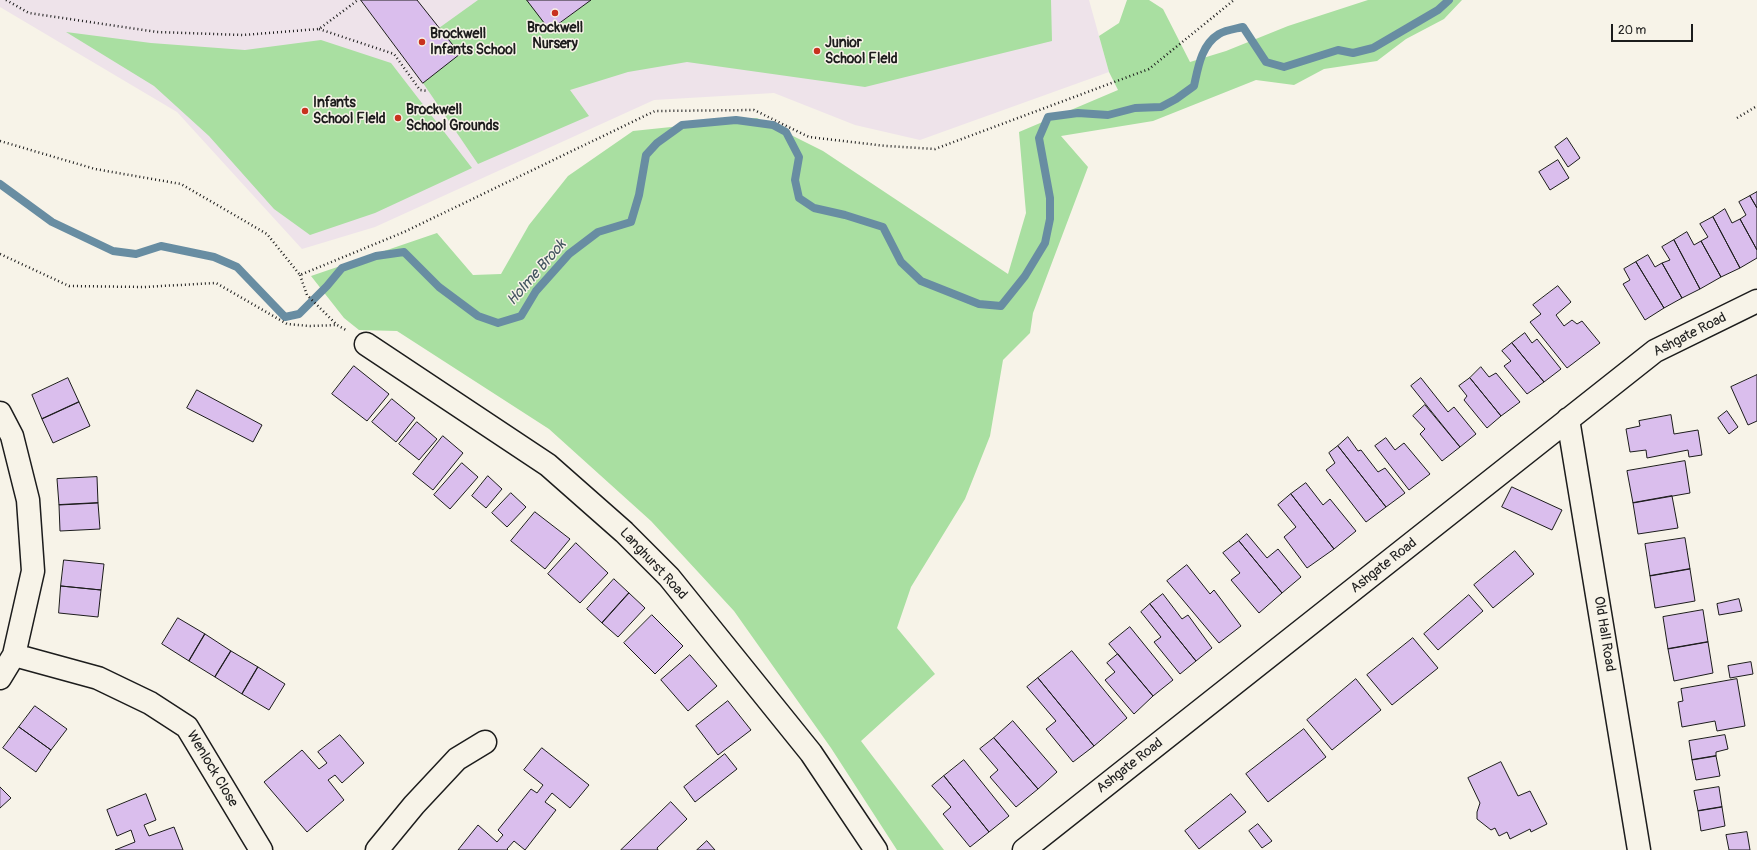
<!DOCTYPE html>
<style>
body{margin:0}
#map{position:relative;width:1757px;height:850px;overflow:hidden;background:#f7f3e8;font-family:Pangolin,sans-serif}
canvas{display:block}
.scale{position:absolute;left:1611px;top:24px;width:82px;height:18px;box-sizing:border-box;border:2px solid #1c1c1c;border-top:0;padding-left:5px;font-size:12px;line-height:14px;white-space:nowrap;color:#1c1c1c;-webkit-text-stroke:3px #f7f3e8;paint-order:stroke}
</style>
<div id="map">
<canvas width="1757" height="850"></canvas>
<div class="scale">20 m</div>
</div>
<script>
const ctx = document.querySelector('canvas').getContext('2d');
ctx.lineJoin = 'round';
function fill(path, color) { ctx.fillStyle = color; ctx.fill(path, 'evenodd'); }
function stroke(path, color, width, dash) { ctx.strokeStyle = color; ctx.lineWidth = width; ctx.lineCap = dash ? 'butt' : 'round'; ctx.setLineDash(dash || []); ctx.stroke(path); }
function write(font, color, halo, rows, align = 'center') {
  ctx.font = font + ' Pangolin,sans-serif'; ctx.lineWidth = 3; ctx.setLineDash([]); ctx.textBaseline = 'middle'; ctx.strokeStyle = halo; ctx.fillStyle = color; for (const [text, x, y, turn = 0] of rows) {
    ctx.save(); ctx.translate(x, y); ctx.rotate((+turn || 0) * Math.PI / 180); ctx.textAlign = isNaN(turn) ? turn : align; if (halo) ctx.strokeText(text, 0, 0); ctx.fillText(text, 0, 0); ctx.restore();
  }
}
fill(new Path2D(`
 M0,0H1089L1109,72L920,140L855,125L774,93L654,100L375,227L302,249L177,112L0,7Z`), '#eee3ea');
fill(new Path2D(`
 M478,0H527L551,30L591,0H1051L1052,41L865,87L687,62L628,72L570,90L589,116L478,164L423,83L460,54L439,28Z
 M1127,0H1149L1163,9L1190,62L1226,51L1288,26L1368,0H1462L1444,19L1406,39L1377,61L1324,69L1294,85L1256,80L1153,121L1061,136L1088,167L1033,313L1030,333L1003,360L990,436L965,499L911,587L897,628L935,674L861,741L944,850H897L831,748L734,611L651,521L549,429L397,331L359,330L344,318L311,276L437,233L473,275L501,274L529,225L568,176L633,131L757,118L823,151L1008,274L1026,213L1019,132L1118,90L1109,72L1099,36L1119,23Z
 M66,32L151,43L245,50L321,40L391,63L472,168L375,213L310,235L274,209L209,136L154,86Z`), '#a9dfa1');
stroke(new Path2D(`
 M0,184L52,222L113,251L136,254L161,246L214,257L237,267L285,317L299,314L327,286L342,268L376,256L404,252L439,287L478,316L498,323L521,316L536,291L569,254L598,232L631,222L639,195L646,155L657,143L682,125L736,120L773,125L786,132L799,157L795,180L799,198L814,208L845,215L883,227L901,262L921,281L979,304L1001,306L1025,276L1045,243L1050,219V198L1039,138L1048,117L1078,113L1108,115L1135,108L1161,107L1176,99L1194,86C1198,68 1201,45 1219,34C1226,30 1235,29 1243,27L1266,62L1284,67L1338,50L1353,53L1373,48L1438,10L1449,0`), '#688da2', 8);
const building = new Path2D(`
 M361,0H417L460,54L423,83Z
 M527,0H591L550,30Z
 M1567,138L1580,158L1568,167L1555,147Z
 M1558,160L1569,178L1550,190L1539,172Z
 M1757,192V208L1750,196Z
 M1750,196L1757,208V250L1740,219L1746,215L1739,202Z
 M1725,209L1732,223L1740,219L1757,250V258L1740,268L1713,217Z
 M1713,217L1740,268L1721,277L1701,241L1708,237L1700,224Z
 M1687,232L1694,245L1701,241L1721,277L1700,289L1674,240Z
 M1674,240L1700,289L1682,298L1662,263L1670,260L1662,247Z
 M1648,255L1655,267L1662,263L1682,298L1664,308L1636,262Z
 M1636,262L1664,308L1645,320L1623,284L1630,280L1624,269Z
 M1558,286L1571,302L1556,315L1564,326L1572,320L1577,324L1582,321L1600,343L1567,368L1530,322L1541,314L1533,305Z
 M1525,333L1532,343L1537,339L1561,369L1544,382L1512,343Z
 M1512,343L1544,382L1527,394L1504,366L1511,361L1502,351Z
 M354,366L389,394L367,421L332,394Z
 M1481,367L1489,377L1496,373L1520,402L1501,416L1470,378Z
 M1757,375V421L1748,425L1731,387Z
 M68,378L79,402L42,419L32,395Z
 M1421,378L1448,412L1454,407L1476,434L1460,447L1411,386Z
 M1470,378L1501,416L1487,428L1464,400L1467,396L1459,386Z
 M197,390L262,425L253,442L187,408Z
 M392,399L415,418L396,442L372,422Z
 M79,402L90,426L53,443L42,419Z
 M1425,405L1460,447L1442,461L1420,434L1425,429L1413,416Z
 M1727,411L1738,427L1729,434L1718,418Z
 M1671,415L1674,434L1698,430L1702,455L1689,457L1688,450L1647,458L1646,450L1630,452L1626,429L1640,426L1639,421Z
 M417,422L437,439L419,460L399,444Z
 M443,436L463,453L433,490L413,474Z
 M1348,437L1358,451L1361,450L1378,472L1385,468L1405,493L1386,507L1338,446Z
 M1386,438L1395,450L1404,443L1430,474L1409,490L1375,446Z
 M1338,446L1386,507L1366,522L1326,470L1335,463L1329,453Z
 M1685,461L1690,493L1633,503L1627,471Z
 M462,463L478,477L450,509L434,495Z
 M488,476L502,489L486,508L472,496Z
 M97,477L98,503L59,505L57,479Z
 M1306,483L1323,505L1330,499L1356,531L1334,549L1291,494Z
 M1512,487L1562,510L1552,530L1502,507Z
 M511,493L526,507L507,527L492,513Z
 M1291,494L1334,549L1307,568L1284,537L1296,527L1278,505Z
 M1672,496L1678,528L1638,534L1633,503Z
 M98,503L100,529L60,531L59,505Z
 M535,512L570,539L545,569L511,541Z
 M1247,534L1267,558L1278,549L1301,577L1282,593L1239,541Z
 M1685,538L1690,569L1650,576L1645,544Z
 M1239,541L1282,593L1259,613L1231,580L1240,573L1223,553Z
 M576,543L608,573L580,603L548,574Z
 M1515,551L1534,574L1493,608L1474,585Z
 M64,560L104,564L101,590L61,586Z
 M1187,565L1210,594L1214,590L1241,626L1219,643L1167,581Z
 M1690,569L1695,601L1655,608L1650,576Z
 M614,579L629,593L602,623L587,609Z
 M61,586L101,590L98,617L59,613Z
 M629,593L645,608L618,637L602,623Z
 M1163,594L1182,619L1188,615L1212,648L1196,661L1150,604Z
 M1469,595L1483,611L1438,650L1424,634Z
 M1739,599L1742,611L1719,615L1717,604Z
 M1150,604L1196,661L1180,674L1154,642L1161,637L1141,612Z
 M1703,610L1708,642L1668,649L1663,617Z
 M652,615L683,646L655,674L624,643Z
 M178,618L205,634L189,661L162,644Z
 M1130,627L1173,680L1153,696L1109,644Z
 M205,634L231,651L215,677L189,661Z
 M1413,638L1438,668L1392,705L1367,675Z
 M1708,642L1713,673L1674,681L1668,649Z
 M231,651L258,667L242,694L215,677Z
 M1072,651L1127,718L1094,746L1038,678Z
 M1118,654L1153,696L1134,714L1105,680L1115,672L1107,663Z
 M690,655L717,686L688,711L661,680Z
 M1751,662L1753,674L1730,678L1728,666Z
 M258,667L285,684L269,710L242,694Z
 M1038,678L1094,746L1073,762L1046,729L1056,721L1027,687Z
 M1356,679L1381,710L1332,750L1307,720Z
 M1737,679L1745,726L1717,731L1715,721L1682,727L1678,702L1683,701L1681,689Z
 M728,701L751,730L718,755L696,726Z
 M35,706L67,729L51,750L19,727Z
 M1013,721L1057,772L1038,789L994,738Z
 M19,727L51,750L36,772L3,748Z
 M1304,729L1326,757L1268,802L1246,774Z
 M340,735L364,763L342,783L335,775L328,780L344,800L307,832L264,782L302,750L319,769L327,763L318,752Z
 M1725,735L1728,749L1716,752V756L1692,760L1689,741Z
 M994,738L1038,789L1016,807L990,777L998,770L980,749Z
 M542,748L589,785L570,808L552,793L545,802L556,810L525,850L514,841L507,849L508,850H458L478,825L497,842L503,835L498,830L531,789L537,793L543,785L524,770Z
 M725,754L737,769L695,802L684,787Z
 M1716,756L1720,776L1696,780L1692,760Z
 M964,760L1009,816L989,832L944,776Z
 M1501,762L1518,796L1530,791L1547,824L1531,832L1530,829L1510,839L1507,832L1499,836L1495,828L1491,830L1477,819V812L1480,803L1468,778Z
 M944,776L989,832L970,847L943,814L951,807L932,786Z
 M0,787L11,798L0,808Z
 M1719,787L1722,807L1698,811L1694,791Z
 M146,794L156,820L144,825L149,836L174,827L183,850H115L135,842L131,830L117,836L107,810Z
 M1231,794L1246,812L1199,849L1185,831Z
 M671,802L687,819L657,848L658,850H621Z
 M1722,807L1725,826L1701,831L1698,811Z
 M1258,824L1272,841L1262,848L1249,831Z
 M1747,832L1750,850H1729L1726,835Z
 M707,841L715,850H697Z`);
fill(building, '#dabeed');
stroke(building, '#1c1c1c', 1);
const street = new Path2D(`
 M366,344L548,465L624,532L669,577L811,753L876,850
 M0,413L12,436L28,500L33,571L14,655L0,678
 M14,655L98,678L150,703L187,727L261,850
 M377,850L414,805L457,759L485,742`);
const secondary = new Path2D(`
 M1568,419L1639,850
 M1024,850L1655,351L1757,301`);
stroke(street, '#1c1c1c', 25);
stroke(secondary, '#1c1c1c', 25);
stroke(new Path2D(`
 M6,0L29,13L157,32L243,35L319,29L358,0
 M319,29L394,54L420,90L428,91
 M1737,118L1757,106
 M0,141L95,169L181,184L267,234L300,275L404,232L655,111L754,110L809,137L886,146L935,149L1149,69L1234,0
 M0,254L69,286L144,287L216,283L287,324L310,326L337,325
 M300,275L307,295L337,325L346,330`), '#1c1c1c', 2.5, [1, 3]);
stroke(street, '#f7f3e8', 22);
stroke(secondary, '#f7f3e8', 22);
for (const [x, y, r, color] of [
 [555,13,4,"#c8321e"],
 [422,42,4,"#c8321e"],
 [817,51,4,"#c8321e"],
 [305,111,4,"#c8321e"],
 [398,118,4,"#c8321e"]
]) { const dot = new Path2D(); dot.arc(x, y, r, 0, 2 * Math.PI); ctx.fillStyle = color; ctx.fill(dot); stroke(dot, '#f7f3e8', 1.5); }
write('bold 14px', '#1c1c1c', '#f7f3e8', [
 ["Brockwell",555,28,"center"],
 ["Nursery",555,44,"center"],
 ["Brockwell",430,34],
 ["Infants School",430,50],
 ["Junior",825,43],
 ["School FIeld",825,59],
 ["Infants",313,103],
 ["School FIeld",313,119],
 ["Brockwell",406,110],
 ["School Grounds",406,126]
], 'left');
write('14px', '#1c1c1c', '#f7f3e8', [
 ["Ashgate Road",1690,335,-27],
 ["Langhurst Road",653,564,47],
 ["Ashgate Road",1384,566,-38],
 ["Old Hall Road",1604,634,81],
 ["Ashgate Road",1130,766,-38],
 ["Wenlock Close",212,769,59]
]);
write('italic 15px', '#42545f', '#f7f3e8', [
 ["Holme Brook",537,273,-49]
]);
</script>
